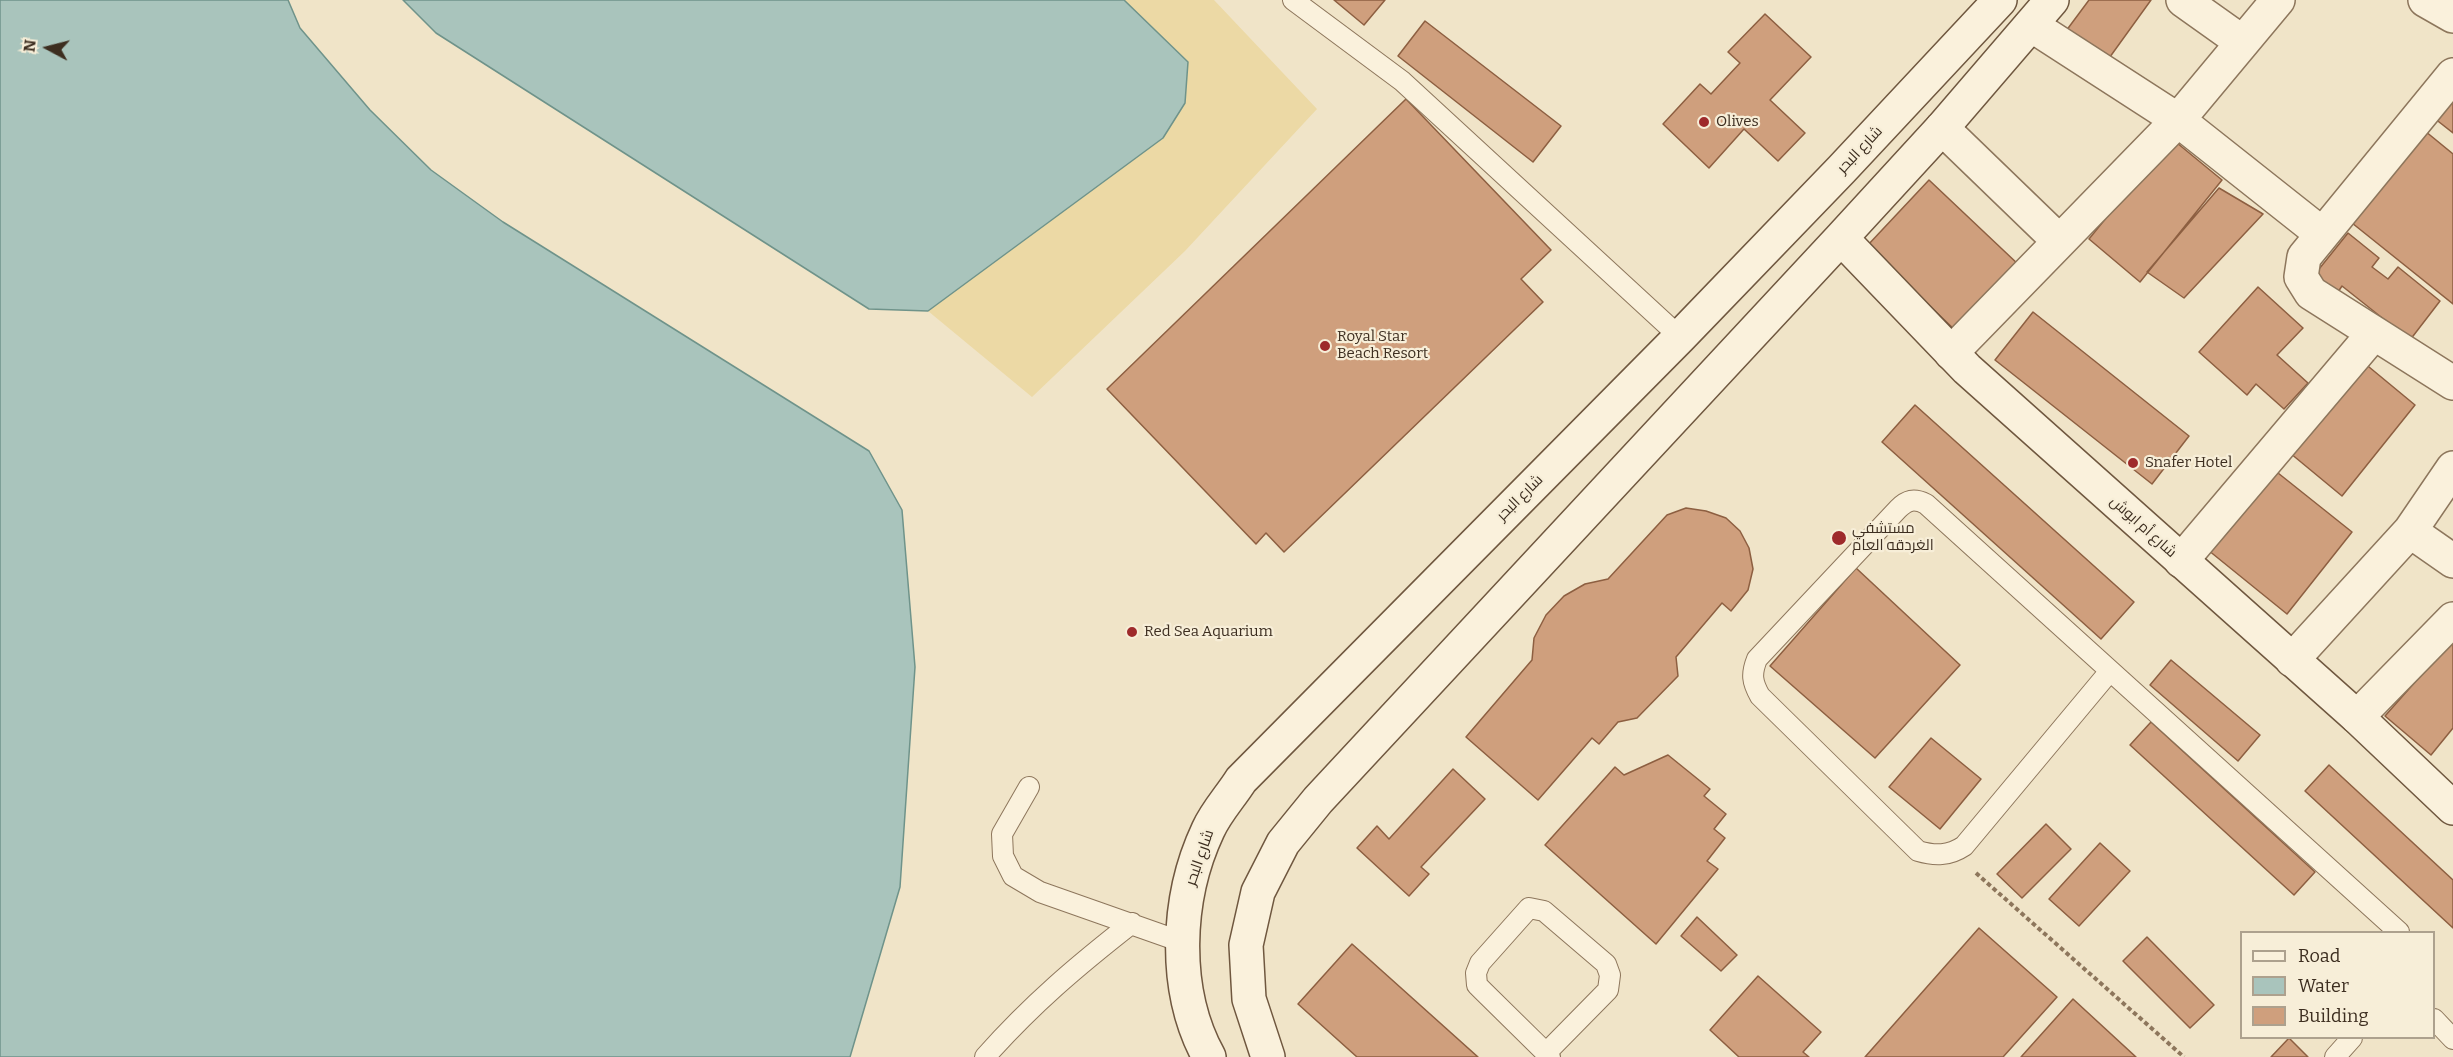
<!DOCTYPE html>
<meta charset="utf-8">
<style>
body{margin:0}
#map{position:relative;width:2453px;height:1057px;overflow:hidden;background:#f0e4c8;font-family:Bitter,serif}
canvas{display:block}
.legend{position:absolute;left:2240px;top:931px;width:195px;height:108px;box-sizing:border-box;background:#f7eed8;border:2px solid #ada18e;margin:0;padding:8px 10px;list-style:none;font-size:18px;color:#3d2e20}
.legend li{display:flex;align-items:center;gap:12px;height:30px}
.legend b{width:30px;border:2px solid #ada18e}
.north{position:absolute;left:18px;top:18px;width:60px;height:60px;-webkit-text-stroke:4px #f7eed8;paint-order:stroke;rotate:277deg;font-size:16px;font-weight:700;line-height:24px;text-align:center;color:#3d2e20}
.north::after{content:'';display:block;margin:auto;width:21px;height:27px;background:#3d2e20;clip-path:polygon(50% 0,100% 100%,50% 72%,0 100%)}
</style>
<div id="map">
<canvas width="2453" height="1057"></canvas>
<ul class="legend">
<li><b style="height:8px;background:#faf1dc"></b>Road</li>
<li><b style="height:16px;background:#a9c4bc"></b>Water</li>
<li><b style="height:16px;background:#cf9f7d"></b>Building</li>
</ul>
<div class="north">N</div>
</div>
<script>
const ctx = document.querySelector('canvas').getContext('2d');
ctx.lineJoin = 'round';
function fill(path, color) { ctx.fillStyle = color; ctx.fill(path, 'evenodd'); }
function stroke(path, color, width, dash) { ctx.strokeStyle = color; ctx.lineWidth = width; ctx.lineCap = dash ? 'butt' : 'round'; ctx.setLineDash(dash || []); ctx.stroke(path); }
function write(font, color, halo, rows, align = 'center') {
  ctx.font = font + ' Bitter,Cairo,serif'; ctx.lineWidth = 4.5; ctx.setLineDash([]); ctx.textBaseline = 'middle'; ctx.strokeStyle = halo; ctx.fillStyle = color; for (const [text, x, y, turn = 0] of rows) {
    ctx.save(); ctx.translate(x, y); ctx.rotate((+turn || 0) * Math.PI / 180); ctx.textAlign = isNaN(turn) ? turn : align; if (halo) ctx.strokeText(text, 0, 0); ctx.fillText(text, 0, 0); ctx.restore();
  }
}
fill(new Path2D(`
 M1124,0H1214L1317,109L1185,251L1032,397L928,311L1163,138L1185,103L1188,62Z`), '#ecd9a5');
const water = new Path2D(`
 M0,0H288L300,28L370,110L431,170L503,222L869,451L902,510L915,667L900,887L850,1057H0Z
 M403,0H1124L1188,62L1185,103L1163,138L928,311L869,309L436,33Z`);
fill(water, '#a9c4bc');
stroke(water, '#6f938a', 1.5);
const building = new Path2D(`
 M1334,0H1385L1364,25Z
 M2089,0H2151L2107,61L2066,31Z
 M1765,14L1811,57L1770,100L1805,133L1778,161L1744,129L1709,168L1663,124L1700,84L1711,94L1740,63L1728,52Z
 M1425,21L1561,126L1533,162L1398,56Z
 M2453,93V133L2434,118Z
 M1406,99L1551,250L1521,279L1543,302L1284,552L1266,533L1256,544L1107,389Z
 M2425,131L2453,154V304L2352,223Z
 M2171,138L2222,180L2140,282L2089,239Z
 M1929,180L2020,266L1957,332L1867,246Z
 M2219,188L2263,214L2184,298L2147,272Z
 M2348,233L2379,258L2372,267L2388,279L2398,267L2440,301L2410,340L2342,286L2334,298L2311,279Z
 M2258,287L2303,328L2277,355L2308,383L2284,409L2256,384L2247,395L2199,352Z
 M2033,312L2189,436L2152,484L1995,360Z
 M2363,362L2415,405L2342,496L2290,453Z
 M1915,405L2134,602L2101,639L1882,442Z
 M2273,469L2352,532L2287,614L2208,550Z
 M1686,508L1706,511L1726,518L1740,531L1749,548L1753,569L1748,590L1731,611L1722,603L1676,657L1678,676L1637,718L1618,722L1599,744L1592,738L1538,800L1466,737L1532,660L1534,638L1546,615L1564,596L1585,584L1608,579L1667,515Z
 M1856,568L1960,665L1875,758L1770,666Z
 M2453,639V728L2431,755L2385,716Z
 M2171,660L2260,735L2238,761L2150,685Z
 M2151,722L2315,872L2294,895L2130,745Z
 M1931,738L1981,779L1940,829L1889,787Z
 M1668,755L1710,789L1704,796L1726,814L1714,829L1725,838L1707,861L1718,869L1656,944L1545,845L1615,767L1624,775Z
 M2329,765L2453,880V928L2305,791Z
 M1453,769L1485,799L1421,867L1429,874L1409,896L1357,848L1377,826L1389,839Z
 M2046,824L2071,849L2022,898L1997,874Z
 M2100,843L2130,871L2079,926L2049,899Z
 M1697,917L1737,955L1721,971L1681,936Z
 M1979,928L2057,997L2003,1057H1865Z
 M2147,937L2214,1005L2190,1028L2123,961Z
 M1352,944L1478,1057H1357L1298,1004Z
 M1758,976L1821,1032L1803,1052L1809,1057H1739L1710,1030Z
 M2073,999L2136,1057H2021Z
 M2289,1038L2308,1057H2271Z`);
fill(building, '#cf9f7d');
stroke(building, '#8d5f41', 1.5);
const lane = new Path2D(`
 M1293,0L1402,81L1680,337
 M2110,671L1964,846C1949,856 1935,856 1918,851L1760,696C1752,682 1751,674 1757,659L1898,509C1907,500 1914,498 1926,504L2399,932
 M1029,787L1002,834L1003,856L1013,876L1040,892L1182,942
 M2434,1019L2453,1039
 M1546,1053L1608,990L1610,975L1606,964L1544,911L1529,908L1480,963L1476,973L1477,985L1483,991L1546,1053L1550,1057
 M985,1057C1032,1004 1077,966 1132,923
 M2335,1057L2352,1038`);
const street = new Path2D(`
 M2183,0L2242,42
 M2425,0L2453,16
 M2031,25L2178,120L2322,234
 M2453,75L2304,257L2301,277L2311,293L2453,383
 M1942,128L2059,241
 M1951,353L2178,120L2278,0
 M2410,531L2453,561
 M2181,561L2374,333
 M2292,660L2410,531L2453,468
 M2357,717L2453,619`);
const secondary = new Path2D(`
 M1841,238L1967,369L2357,717L2453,808
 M1209,1057C1172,990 1176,898 1208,830C1216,812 1231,796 1241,780L1680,337L1841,170L2000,0
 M1268,1057L1249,999L1246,945L1258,892L1283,843L1318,800L1841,238L1942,128L2052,0`);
stroke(lane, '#8d765c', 22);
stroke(street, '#8d765c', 36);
stroke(secondary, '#6f573f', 36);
stroke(new Path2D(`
 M1976,873L2184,1057`), '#8d765c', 4, [4.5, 3]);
stroke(lane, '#faf1dc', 20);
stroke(street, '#faf1dc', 33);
stroke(secondary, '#faf1dc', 33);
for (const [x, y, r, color] of [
 [1704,122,6,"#9e2a2b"],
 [1325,346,6,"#9e2a2b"],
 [2133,463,6,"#9e2a2b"],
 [1839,538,8,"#9e2a2b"],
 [1132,632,6,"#9e2a2b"]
]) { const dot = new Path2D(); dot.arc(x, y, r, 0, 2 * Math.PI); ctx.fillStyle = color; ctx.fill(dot); stroke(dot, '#f7eed8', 2); }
write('15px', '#3d2e20', '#f7eed8', [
 ["Olives",1716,122],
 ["Royal Star",1337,337],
 ["Beach Resort",1337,354],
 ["Snafer Hotel",2145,463],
 ["مستشفي",1852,529],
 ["الغردقه العام",1852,546],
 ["Red Sea Aquarium",1144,632]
], 'left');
write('15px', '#3d2e20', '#f7eed8', [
 ["شارع البحر",1860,150,-47],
 ["شارع البحر",1520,498,-45],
 ["شارع أم ابوش",2143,527,42],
 ["شارع البحر",1200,858,-71]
]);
</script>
